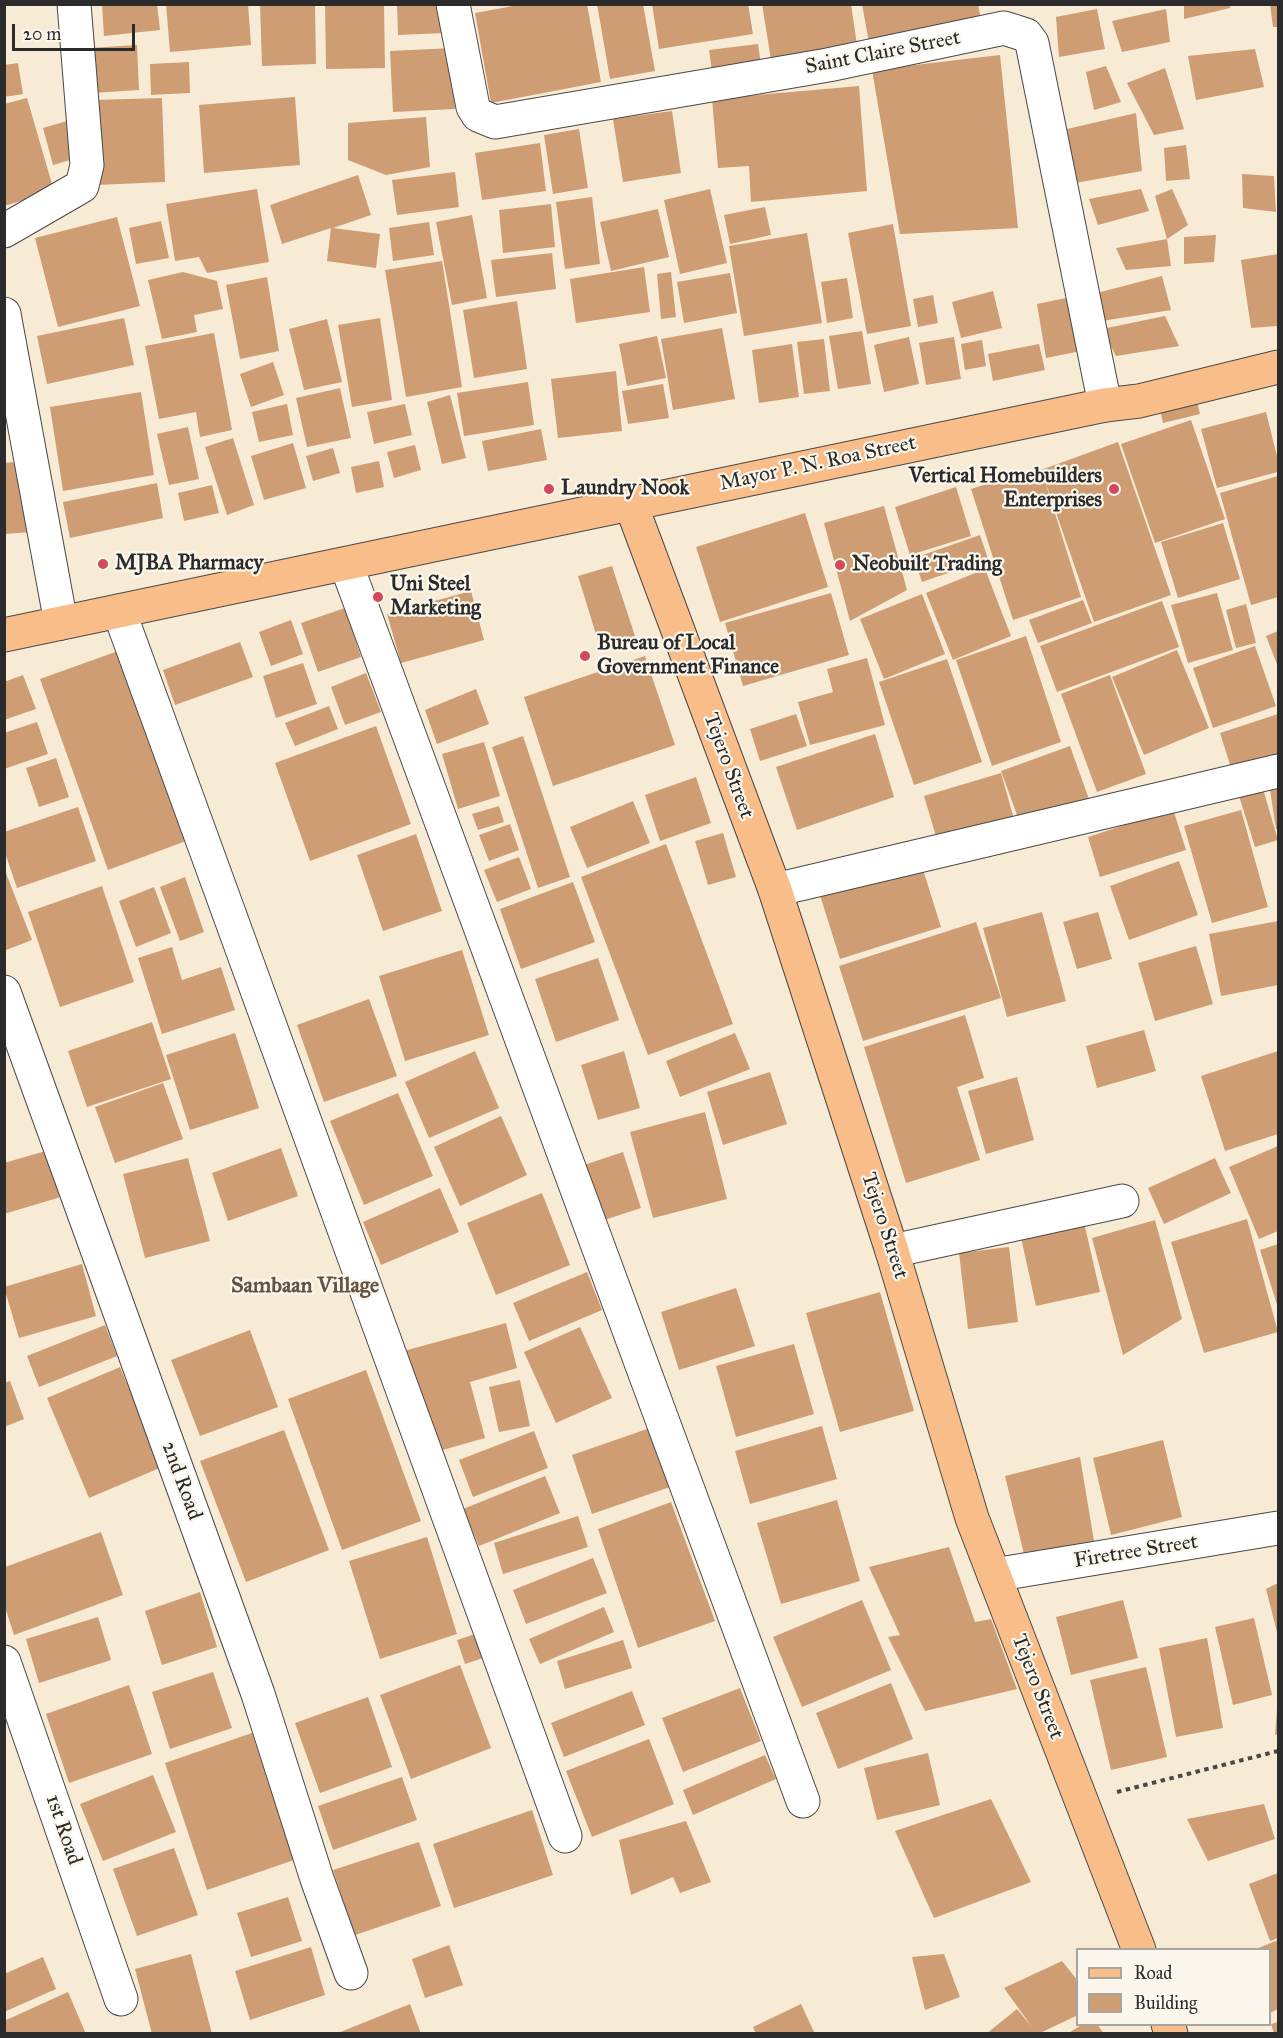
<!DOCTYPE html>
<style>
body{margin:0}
#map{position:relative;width:1283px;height:2038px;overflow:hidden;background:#f7ebd6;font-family:"IM FELL Great Primer",serif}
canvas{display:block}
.frame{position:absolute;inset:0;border:6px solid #2b2b2b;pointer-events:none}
.legend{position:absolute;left:1076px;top:1948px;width:195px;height:78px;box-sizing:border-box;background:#fbf7ec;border:2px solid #a8a59f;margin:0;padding:8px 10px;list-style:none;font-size:18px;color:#2b2b2b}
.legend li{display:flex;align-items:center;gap:12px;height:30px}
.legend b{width:30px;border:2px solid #a8a59f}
.scale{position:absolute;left:12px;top:24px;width:123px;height:27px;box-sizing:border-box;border:3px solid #2b2b2b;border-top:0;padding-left:8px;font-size:18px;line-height:21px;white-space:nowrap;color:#2b2b2b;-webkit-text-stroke:4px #fbf7ec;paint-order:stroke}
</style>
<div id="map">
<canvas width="1283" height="2038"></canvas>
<div class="frame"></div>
<ul class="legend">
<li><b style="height:8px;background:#f8bd89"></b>Road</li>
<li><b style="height:16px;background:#ce9d73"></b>Building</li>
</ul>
<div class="scale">20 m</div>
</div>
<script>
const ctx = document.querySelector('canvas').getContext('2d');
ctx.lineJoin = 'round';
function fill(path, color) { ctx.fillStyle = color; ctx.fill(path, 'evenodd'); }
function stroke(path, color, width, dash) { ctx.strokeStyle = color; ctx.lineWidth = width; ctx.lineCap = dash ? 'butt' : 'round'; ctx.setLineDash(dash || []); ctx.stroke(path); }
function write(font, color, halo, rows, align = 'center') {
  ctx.font = font + ' "IM FELL Great Primer",serif'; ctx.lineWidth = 4.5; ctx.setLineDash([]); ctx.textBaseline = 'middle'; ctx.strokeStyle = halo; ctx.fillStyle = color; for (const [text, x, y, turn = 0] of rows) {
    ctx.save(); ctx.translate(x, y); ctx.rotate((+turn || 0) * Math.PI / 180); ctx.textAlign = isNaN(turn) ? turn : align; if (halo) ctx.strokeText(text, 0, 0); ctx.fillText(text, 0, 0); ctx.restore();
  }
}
fill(new Path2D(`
 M102,4H157L160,30L104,36Z
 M166,4H248L251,45L170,52Z
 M260,4H315L316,64L262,66Z
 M325,4H384L385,68L326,69Z
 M397,4H443L445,33L398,35Z
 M524,4H587L601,82L491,103L475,13Z
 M597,4H643L655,71L610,79Z
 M652,4H748L753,34L659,49Z
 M762,4H851L857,45L771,60Z
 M862,4H978L981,20L869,43Z
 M1184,4H1230V8L1184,19Z
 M1270,4H1278V27H1273Z
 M1097,9L1105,49L1059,57L1056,17Z
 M1166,9L1170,42L1122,52L1112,21Z
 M758,44L761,65L712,71L709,50Z
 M137,45L139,90L92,93L89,48Z
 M453,48L455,109L393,112L390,51Z
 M1255,49L1264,87L1196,100L1188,56Z
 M1000,55L1018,228L900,234L872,70Z
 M189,62L190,93L151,95L150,64Z
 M18,63L23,94L4,97V65Z
 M1106,66L1121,102L1094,110L1086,72Z
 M1165,68L1184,129L1154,135L1127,83Z
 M859,86L867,191L751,202L749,166L718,168L712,99Z
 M295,97L300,165L204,173L199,105Z
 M27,98L54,191L4,206V104Z
 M162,98L165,182L96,185L94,100Z
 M672,111L681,173L623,182L613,119Z
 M1136,113L1142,171L1075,183L1067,129Z
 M426,117L430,167L386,175L348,160V123Z
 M74,119L84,156L53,165L43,128Z
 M579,129L588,188L553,194L544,135Z
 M540,143L546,191L482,200L475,153Z
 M1186,145L1190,179L1166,181L1164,148Z
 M455,172L459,207L397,215L392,180Z
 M1242,174L1274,176L1276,212L1243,208Z
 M358,175L371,215L333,228L380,234L376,268L327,261L331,228L282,244L270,205Z
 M257,189L269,262L207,273L199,257L175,261L166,204Z
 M710,189L727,263L680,274L664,200Z
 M1141,189L1149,211L1098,225L1089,199Z
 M1172,189L1188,225L1167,239L1155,196Z
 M592,197L600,264L565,269L556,202Z
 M551,204L555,247L503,253L499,210Z
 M765,207L771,235L730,244L724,215Z
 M658,209L669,257L611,271L600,222Z
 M472,215L487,298L452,305L436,222Z
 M117,217L140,306L58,327L35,238Z
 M161,221L169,258L136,264L129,228Z
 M429,222L434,255L393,261L389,228Z
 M893,224L911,326L867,334L848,233Z
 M807,233L822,323L744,336L729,246Z
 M1216,235L1214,262L1184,264V237Z
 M1167,239L1171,266L1126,270L1116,248Z
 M552,253L556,289L496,297L491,260Z
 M1278,254V326L1251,328L1241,260Z
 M442,261L462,387L406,397L385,270Z
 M644,267L650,312L576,323L570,279Z
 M183,272L217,281L223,309L194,315L197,332L162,339L148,280Z
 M671,272L676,317L661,319L657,274Z
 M730,273L737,313L684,323L677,282Z
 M1162,276L1171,310L1102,321L1093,294Z
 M267,277L279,351L240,359L226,285Z
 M847,278L853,318L827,323L821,282Z
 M993,291L1002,328L961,338L952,302Z
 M933,295L938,323L918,327L913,299Z
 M1071,297L1081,351L1046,358L1037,304Z
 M517,301L527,369L474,378L463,310Z
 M1165,316L1179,346L1116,356L1102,329Z
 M124,318L134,365L47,384L37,336Z
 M380,318L392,400L352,407L338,325Z
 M327,319L342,382L304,390L289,329Z
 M722,328L735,399L673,410L661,339Z
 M862,331L871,384L838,389L829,336Z
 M214,333L232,430L200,437L196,412L159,419L145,346Z
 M657,336L666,378L627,386L619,344Z
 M909,337L919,384L884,392L874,345Z
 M954,337L961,379L926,385L919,343Z
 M824,339L830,391L804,394L797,342Z
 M982,340L986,366L965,370L961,344Z
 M792,344L799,397L759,403L752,350Z
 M1039,344L1045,370L993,381L988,354Z
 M273,362L284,395L251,407L240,374Z
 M616,371L622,431L558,438L551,379Z
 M528,382L534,425L464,436L457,393Z
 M663,384L669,418L628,424L622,391Z
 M340,388L351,438L307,447L296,398Z
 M141,392L154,475L63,491L50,407Z
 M450,395L466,458L442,464L427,402Z
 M1196,398L1200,414L1163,423L1159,406Z
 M287,404L293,435L259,442L252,412Z
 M405,404L412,435L374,444L367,412Z
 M1266,412L1278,460V472L1217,488L1201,429Z
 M1191,420L1225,519L1155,543L1121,444Z
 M188,427L199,479L169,485L157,434Z
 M541,429L547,460L488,471L482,441Z
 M233,438L254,505L227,515L205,447Z
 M1118,442L1171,595L1094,622L1044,478L1081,597L1013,620L971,489L1040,467L1041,470Z
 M293,443L306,488L264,500L251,456Z
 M415,445L421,470L394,478L387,452Z
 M333,448L340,473L313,481L306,456Z
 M25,461L31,532L4,534V463Z
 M379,461L384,487L356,493L351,467Z
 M1278,476V597L1251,605L1220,493Z
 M157,483L163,518L70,538L63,502Z
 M212,485L219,513L184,521L178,493Z
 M956,487L971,536L910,555L895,507Z
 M884,506L907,590L850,621L824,523Z
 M805,513L828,587L720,622L696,547Z
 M1223,523L1240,579L1178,598L1161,542Z
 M980,535L988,559L922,582L914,558Z
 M612,566L635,636L600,647L578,576Z
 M985,569L1011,636L953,660L926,593Z
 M471,591L484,640L401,663L387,614Z
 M831,593L849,655L743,686L725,623Z
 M1217,593L1233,650L1188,663L1171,605Z
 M922,594L945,654L884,679L860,619Z
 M1083,600L1092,623L1038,643L1029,620Z
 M1162,601L1179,647L1057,692L1040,646Z
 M1246,604L1256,643L1236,648L1226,610Z
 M345,608L361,657L318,672L301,623Z
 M291,620L303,654L271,666L259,632Z
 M1278,631V667L1266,636Z
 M1026,636L1061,742L992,766L956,660Z
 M240,642L253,677L175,705L163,670Z
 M1255,646L1276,706L1213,728L1193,668Z
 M1177,650L1209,728L1144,755L1112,677Z
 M118,651L186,841L108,870L40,679Z
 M645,656L675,745L553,786L524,697Z
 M867,658L885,725L810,745L798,702L833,692L827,669Z
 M947,659L982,762L914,785L879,682Z
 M303,663L317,704L276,718L263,676Z
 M366,673L381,712L345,725L331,687Z
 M23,675L36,709L4,720V682Z
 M1110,675L1146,774L1097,792L1061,694Z
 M476,689L489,724L437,744L425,710Z
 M329,706L338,729L295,746L285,723Z
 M796,714L807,746L760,761L750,729Z
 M1278,714V755L1232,771L1220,733Z
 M37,722L48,754L4,769V733Z
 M376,726L411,824L310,861L275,763Z
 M875,734L894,797L797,830L776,767Z
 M523,736L570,877L538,888L492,747Z
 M484,742L500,796L458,809L442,754Z
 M1070,746L1090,802L1021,826L1001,771Z
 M56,758L69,797L39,807L26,768Z
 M1001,773L1014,819L938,843L924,796Z
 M696,777L711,823L660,841L645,795Z
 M1278,782V829H1276L1269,783Z
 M1263,789L1278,840L1255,847L1239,796Z
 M633,801L650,843L587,868L570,827Z
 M499,806L504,822L478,830L472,814Z
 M78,807L96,861L17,888L4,850V832Z
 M1173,809L1186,850L1100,877L1088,837Z
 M1241,810L1268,907L1212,923L1184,826Z
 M510,824L519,850L489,861L479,835Z
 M723,833L736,877L708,885L695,841Z
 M416,834L442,911L383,931L357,855Z
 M666,844L733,1024L648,1055L581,877Z
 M519,857L531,889L497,902L484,870Z
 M920,860L941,927L840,959L819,892Z
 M1179,861L1198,915L1129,940L1110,886Z
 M4,868L32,940L6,950L4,946Z
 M185,877L204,932L180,941L160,887Z
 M573,882L595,942L521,969L500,909Z
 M102,886L134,982L60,1007L28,912Z
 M154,887L171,933L136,947L119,901Z
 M1042,912L1066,1001L1007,1017L983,928Z
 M1098,912L1112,959L1077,969L1063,922Z
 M1278,921V985L1221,996L1209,934Z
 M976,922L1001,998L863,1041L839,966Z
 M1196,946L1213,1004L1155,1021L1138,963Z
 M172,947L182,980L221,967L235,1010L162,1034L138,958Z
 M462,950L489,1035L405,1061L379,976Z
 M598,958L619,1020L556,1042L535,979Z
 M369,999L397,1076L324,1102L297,1025Z
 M965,1015L984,1078L957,1087L980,1160L906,1183L864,1047Z
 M152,1022L171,1079L87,1107L68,1051Z
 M1144,1030L1156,1071L1097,1088L1086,1046Z
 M235,1033L259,1108L190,1130L166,1055Z
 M735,1033L750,1069L680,1097L666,1061Z
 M475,1051L499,1108L429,1138L405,1082Z
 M624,1051L640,1108L598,1120L581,1065Z
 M1278,1051V1134L1225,1151L1201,1076Z
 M770,1072L787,1124L723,1145L707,1092Z
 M1017,1077L1034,1140L986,1154L968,1091Z
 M163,1083L183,1139L115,1163L95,1107Z
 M398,1093L433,1176L364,1205L330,1121Z
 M705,1112L727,1199L653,1218L630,1132Z
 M501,1116L527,1175L460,1206L434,1147Z
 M1278,1146V1231L1259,1239L1229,1167Z
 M281,1148L298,1196L228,1221L212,1173Z
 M49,1150L64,1196L4,1214V1163Z
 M623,1152L641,1208L598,1222L581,1166Z
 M188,1158L210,1241L145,1258L123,1174Z
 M1215,1158L1231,1193L1164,1224L1148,1188Z
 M440,1188L459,1232L381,1265L363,1222Z
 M542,1193L570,1265L496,1295L467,1223Z
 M1083,1218L1100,1292L1036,1306L1020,1233Z
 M1247,1219L1278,1332L1204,1353L1171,1242Z
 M1155,1220L1182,1319L1123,1355L1092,1238Z
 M1278,1244V1308L1260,1250Z
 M1009,1247L1018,1322L968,1329L959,1253Z
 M82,1264L96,1316L19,1338L4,1287Z
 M587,1272L602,1310L529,1341L513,1303Z
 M736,1288L755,1346L679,1370L661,1312Z
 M880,1292L914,1411L840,1432L806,1313Z
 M506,1323L517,1368L470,1382L485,1438L432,1453L404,1351Z
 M105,1325L117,1356L39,1387L27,1356Z
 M580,1327L612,1398L556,1423L524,1352Z
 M250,1330L278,1407L200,1436L171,1360Z
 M794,1344L814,1414L736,1437L716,1366Z
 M120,1367L162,1467L89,1498L47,1398Z
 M366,1370L421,1521L342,1550L288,1399Z
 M520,1380L530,1426L499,1432L489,1387Z
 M10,1381L24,1419L4,1427V1383Z
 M822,1426L837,1479L750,1504L735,1451Z
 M650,1428L670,1487L592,1514L572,1455Z
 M284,1430L329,1550L246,1582L200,1461Z
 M534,1431L548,1468L473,1497L459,1460Z
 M1163,1440L1182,1517L1111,1535L1093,1458Z
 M1080,1457L1094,1541L1024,1554L1005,1476Z
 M545,1476L560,1513L479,1546L463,1509Z
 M837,1500L860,1581L781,1604L757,1523Z
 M671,1502L715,1621L638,1648L598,1529Z
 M578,1516L588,1547L503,1574L494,1543Z
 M101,1532L123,1595L14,1635L5,1607V1567Z
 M427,1537L457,1634L380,1659L349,1561Z
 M949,1547L975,1622L991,1619L1017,1689L925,1711L888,1637L900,1635L869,1567Z
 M593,1558L607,1593L526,1624L513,1590Z
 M1278,1583V1636L1266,1589Z
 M200,1592L217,1647L162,1665L145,1611Z
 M862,1600L891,1670L802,1707L773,1637Z
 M1123,1600L1138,1658L1071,1675L1056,1617Z
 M604,1607L614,1632L540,1664L529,1639Z
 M98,1617L111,1660L39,1683L26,1639Z
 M1254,1618L1272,1695L1233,1705L1215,1627Z
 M478,1633L486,1657L465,1664L457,1640Z
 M1207,1638L1223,1728L1176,1737L1159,1648Z
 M623,1640L632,1668L565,1689L557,1661Z
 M460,1665L491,1748L411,1779L380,1695Z
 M1146,1667L1167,1757L1111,1770L1090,1680Z
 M213,1672L232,1728L170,1749L152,1692Z
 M891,1683L913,1739L838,1769L816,1713Z
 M129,1685L152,1754L69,1783L46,1714Z
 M740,1688L761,1741L683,1772L662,1718Z
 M632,1691L645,1725L564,1757L551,1723Z
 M368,1697L392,1767L320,1793L295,1723Z
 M1277,1709H1278V1734L1275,1735Z
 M252,1733L294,1860L207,1890L165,1763Z
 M649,1739L674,1804L592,1837L566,1771Z
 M928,1753L940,1805L877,1820L864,1768Z
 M765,1755L776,1779L693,1815L683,1790Z
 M153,1775L176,1832L103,1861L80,1804Z
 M402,1777L417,1820L333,1850L318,1806Z
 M991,1799L1031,1882L934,1918L895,1831Z
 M1264,1804L1275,1839L1208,1861L1187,1819Z
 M532,1810L553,1875L454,1908L433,1844Z
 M686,1821L711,1882L680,1893L673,1877L631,1895L619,1840Z
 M419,1842L441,1906L355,1935L333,1870Z
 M174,1848L198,1915L137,1936L113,1869Z
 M1278,1873V1938L1270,1941L1249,1884Z
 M288,1897L302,1941L251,1957L237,1913Z
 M1278,1940V2009L1270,2013V1950L1256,1949Z
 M449,1945L463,1985L425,1998L412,1959Z
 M311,1947L325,1995L250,2020L235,1971Z
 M191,1954L212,2034H152L135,1969Z
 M944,1954L960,1997L925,2010L912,1957Z
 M43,1957L56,1989L4,2012V1974Z
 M1062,1961L1078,1981V2015L1038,2034H986L1017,2009L1032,2027L1004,1988Z
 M68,1992L86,2034H4V2021Z
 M410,2004L421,2034H338V2033Z
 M801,2004L815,2034H756L753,2027Z
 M1278,2022V2034H1274L1271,2024Z
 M1083,2024H1097L1104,2034H1067Z`), '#ce9d73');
const minor = new Path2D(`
 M453,4L473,107L478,115L495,122L828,65L1004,28L1026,35L1032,43L1105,405
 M4,231L82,186L87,165L74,4
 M4,314L61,623
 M346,564L803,1801
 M119,611L565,1836
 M775,890L1278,771
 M4,992L258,1694L317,1879L351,1973
 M892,1251L1122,1201
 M994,1575L1278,1528
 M4,1662L121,1999`);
const major = new Path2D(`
 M630,502L775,890L892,1251L972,1518L1139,1950
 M4,635C371,559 738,480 1105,405L1139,401L1278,367
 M1168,2024L1171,2034`);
stroke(minor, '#4a4845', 35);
stroke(major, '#4a4845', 35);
stroke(new Path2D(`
 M1117,1792L1278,1751`), '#4a4845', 4, [4.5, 4.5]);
stroke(minor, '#fff', 33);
stroke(major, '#f8bd89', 33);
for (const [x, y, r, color] of [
 [549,489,6,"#d1495b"],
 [1114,489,6,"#d1495b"],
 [103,564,6,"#d1495b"],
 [840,565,6,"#d1495b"],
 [378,597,6,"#d1495b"],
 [585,656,6,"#d1495b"]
]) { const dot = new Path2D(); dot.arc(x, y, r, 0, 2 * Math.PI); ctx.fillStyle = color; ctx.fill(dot); stroke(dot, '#fbf7ec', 2); }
write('21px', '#2b2b2b', '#fbf7ec', [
 ["Saint Claire Street",883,53,-11],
 ["Mayor P. N. Roa Street",818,464,-12],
 ["Tejero Street",728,766,70],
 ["Tejero Street",884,1226,72],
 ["2nd Road",181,1481,70],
 ["Firetree Street",1136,1552,-9],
 ["Tejero Street",1037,1687,69],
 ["1st Road",63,1830,71]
]);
write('bold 21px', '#2b2b2b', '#fbf7ec', [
 ["Vertical Homebuilders",1102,477,"right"],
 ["Enterprises",1102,501,"right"],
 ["Laundry Nook",561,489],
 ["MJBA Pharmacy",115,564],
 ["Neobuilt Trading",852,565],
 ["Uni Steel",390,585],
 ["Marketing",390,609],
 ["Bureau of Local",597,644],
 ["Government Finance",597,668]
], 'left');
write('bold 22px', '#645344', '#fbf7ec', [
 ["Sambaan Village",305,1287]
]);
</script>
